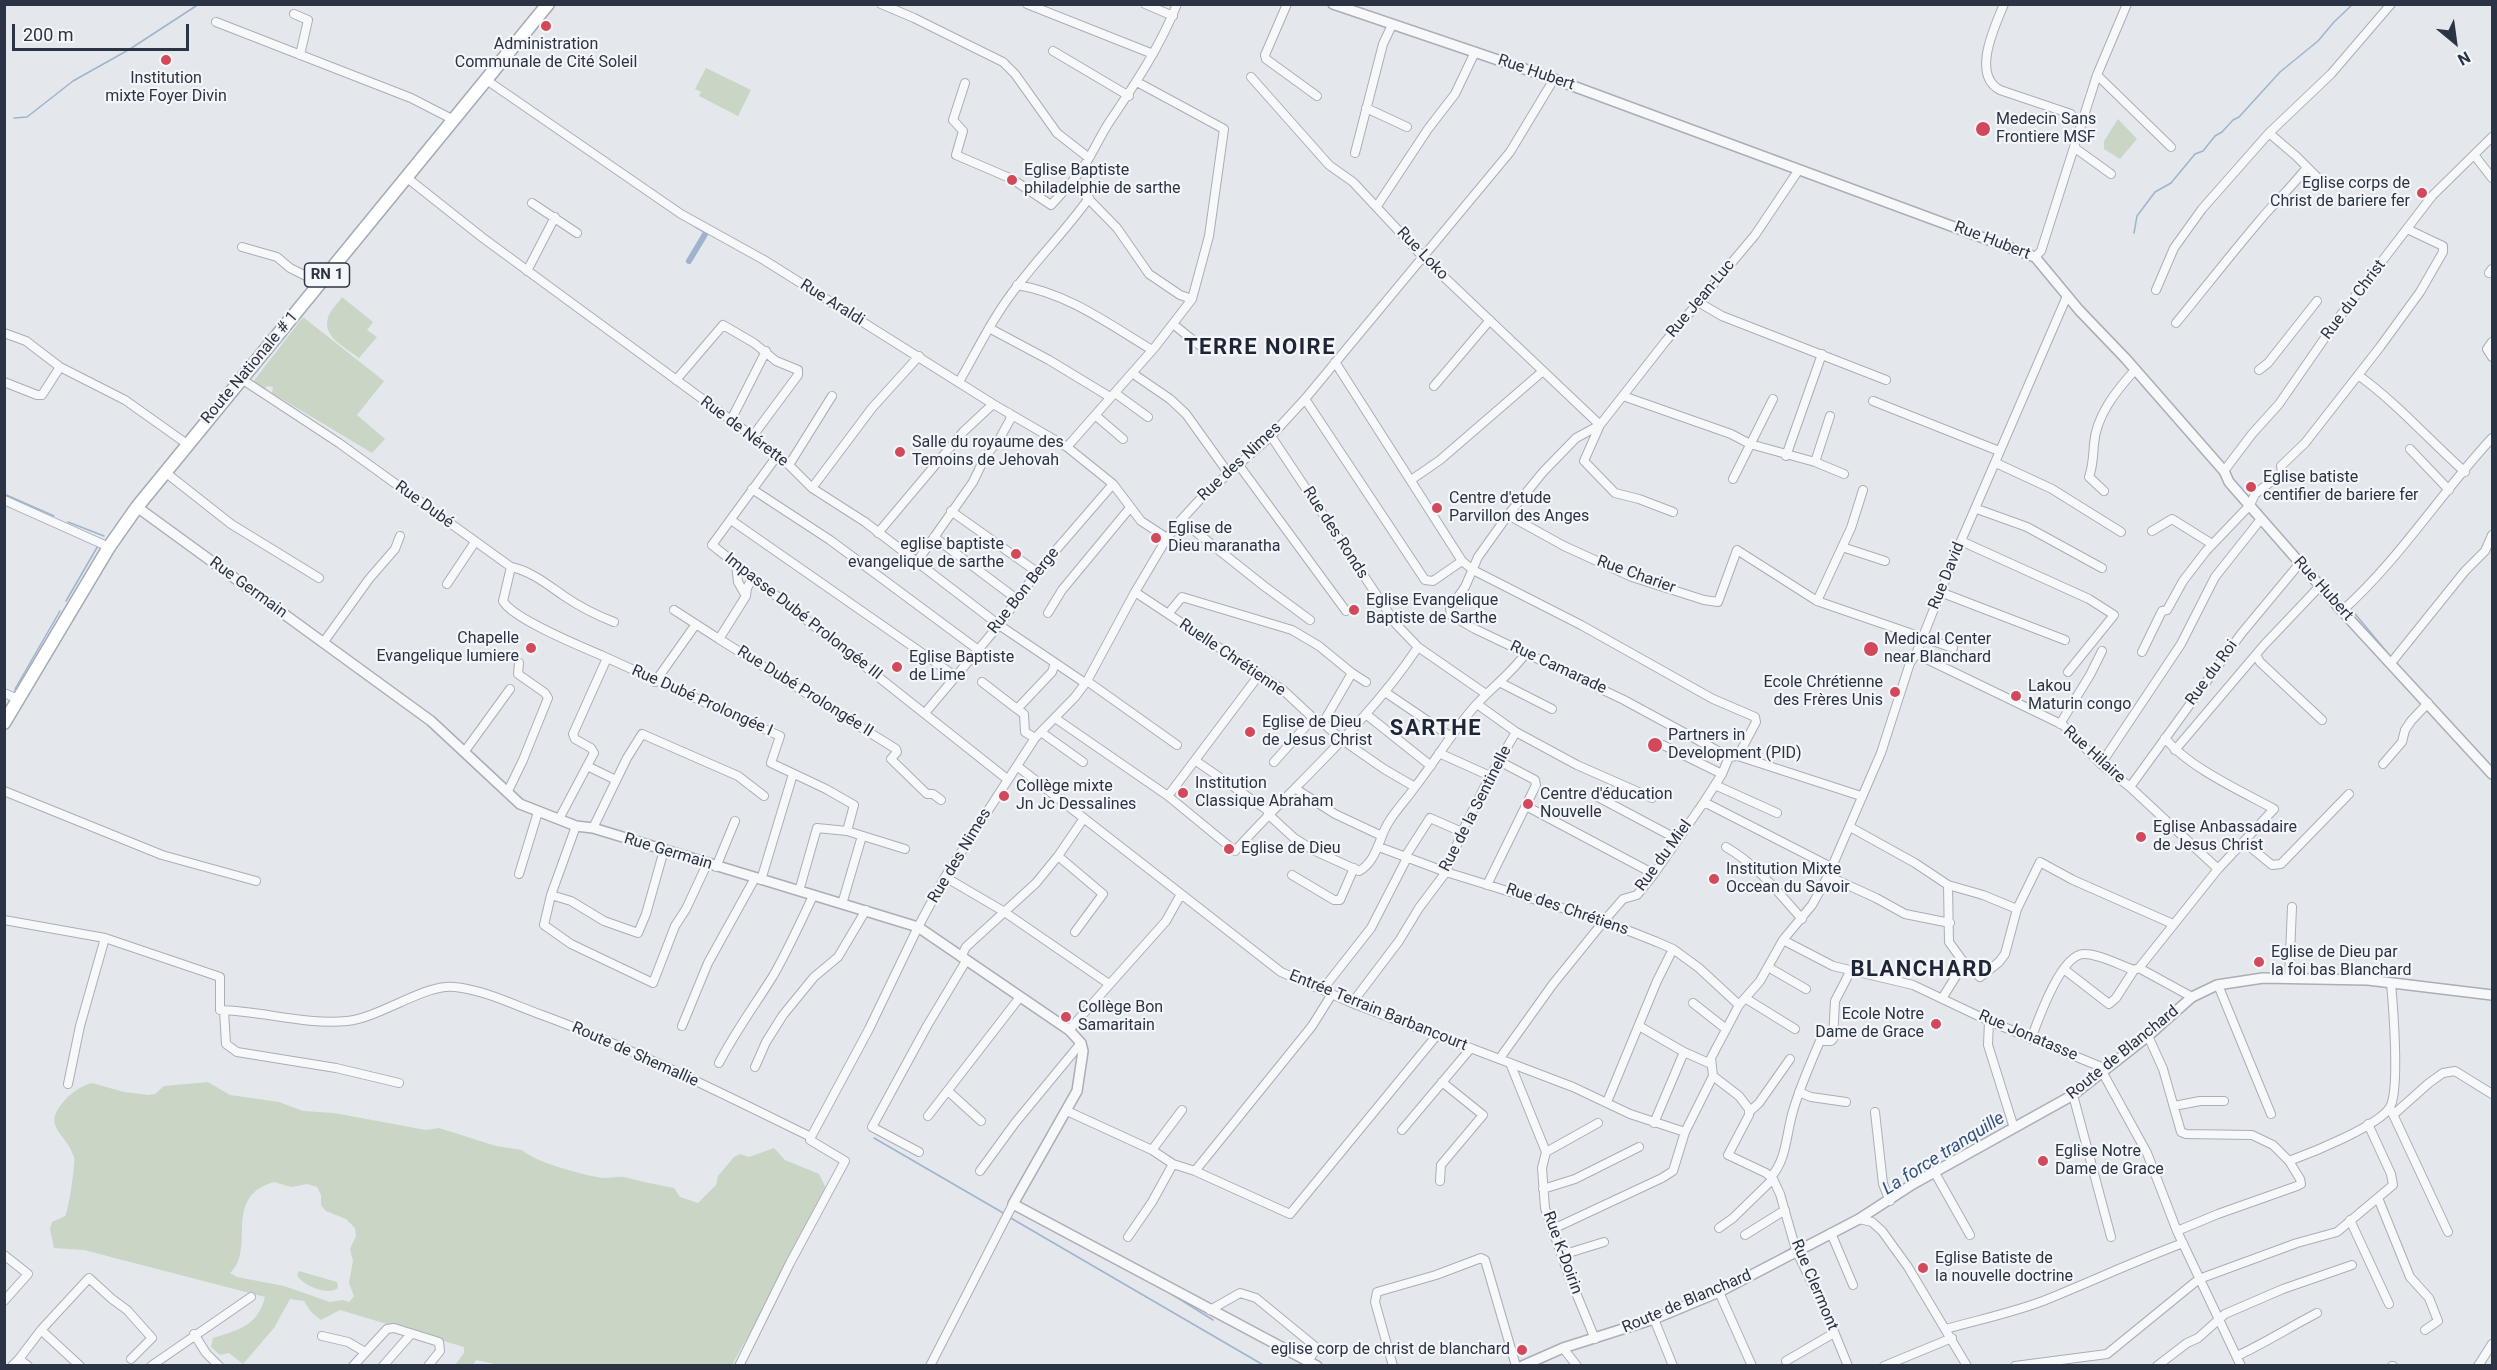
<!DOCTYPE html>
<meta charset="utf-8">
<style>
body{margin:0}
#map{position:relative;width:2497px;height:1370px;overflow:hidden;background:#e4e7ec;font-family:Roboto,sans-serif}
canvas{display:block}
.frame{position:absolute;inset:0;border:6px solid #2b3445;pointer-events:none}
.north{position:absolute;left:2425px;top:12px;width:60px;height:60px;-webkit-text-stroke:4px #f4f6f9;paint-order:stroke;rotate:151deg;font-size:16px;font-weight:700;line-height:24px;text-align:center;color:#2b3445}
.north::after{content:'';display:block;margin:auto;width:21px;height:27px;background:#2b3445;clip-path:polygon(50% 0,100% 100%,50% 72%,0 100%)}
.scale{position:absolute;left:12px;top:24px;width:177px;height:27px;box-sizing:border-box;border:3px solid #2b3445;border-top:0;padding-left:8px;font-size:18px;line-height:21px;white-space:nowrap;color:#2b3445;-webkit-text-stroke:4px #f4f6f9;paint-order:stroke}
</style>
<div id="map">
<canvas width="2497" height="1370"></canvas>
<div class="frame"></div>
<div class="north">N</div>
<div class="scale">200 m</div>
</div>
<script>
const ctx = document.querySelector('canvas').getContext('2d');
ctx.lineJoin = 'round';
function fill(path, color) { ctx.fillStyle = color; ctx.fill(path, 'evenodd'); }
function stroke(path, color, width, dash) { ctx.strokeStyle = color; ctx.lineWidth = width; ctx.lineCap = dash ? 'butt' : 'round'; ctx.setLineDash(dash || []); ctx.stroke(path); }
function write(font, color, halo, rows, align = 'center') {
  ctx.font = font + ' Roboto,sans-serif'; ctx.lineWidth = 4.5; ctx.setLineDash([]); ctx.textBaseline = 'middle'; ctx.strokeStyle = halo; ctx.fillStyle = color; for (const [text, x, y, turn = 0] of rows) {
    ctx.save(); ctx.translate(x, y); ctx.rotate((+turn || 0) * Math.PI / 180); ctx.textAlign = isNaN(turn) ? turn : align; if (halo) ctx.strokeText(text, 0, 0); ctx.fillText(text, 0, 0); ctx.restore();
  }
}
fill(new Path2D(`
 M706,68L751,90L738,116L699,96L701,92L695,89Z
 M2118,119L2137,139L2120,159L2104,149V141Z
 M342,297L373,322L367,330L377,337L359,358C345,347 318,335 330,313C333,307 339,302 342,297Z
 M303,317L384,381L357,415L385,439L372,453L272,393L273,387L267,386L265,389L253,382Z
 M208,1082L230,1095L279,1102L303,1111L334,1113L426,1130L439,1128L496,1146L522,1150C532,1161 588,1177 605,1178C611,1178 618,1176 624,1177C640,1181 657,1185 674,1188L680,1197L698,1203L716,1185L718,1176L734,1157L740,1154L749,1157L774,1148L785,1160L819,1174L826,1188L820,1205L732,1365L505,1366L476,1360L473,1365H455L464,1353V1347L340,1310L321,1320L311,1312L304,1301L290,1299L274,1328L243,1364L229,1353L220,1355L211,1347L213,1338C238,1330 258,1326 265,1297L84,1250L54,1248L50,1229L52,1222C56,1220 62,1218 65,1216C68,1213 76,1162 74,1157C66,1131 40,1128 65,1100C71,1093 82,1085 92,1083L124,1092L149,1095L155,1094L164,1086ZM274,1182L291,1187L307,1184L317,1187L321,1195V1205L326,1211L346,1219L355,1228L356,1236L350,1249L353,1261L349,1283L354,1296L349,1302L343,1300L330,1302L284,1286L237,1277L230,1273C257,1249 221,1197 274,1182Z
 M299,1271L337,1282L338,1288C328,1296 303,1286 297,1275Z`), '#c9d6c5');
stroke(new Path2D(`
 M521,108L608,168
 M14,118L27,117L73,81L130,49L199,4
 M694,226L704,232
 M2134,233L2137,216L2155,192L2171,183L2195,154L2203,151L2215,136L2222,132L2233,120L2239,117L2280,72L2318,41L2334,22L2353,4
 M4,494L54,516
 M68,522L104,536
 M1152,534L1159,537
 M66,601L99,544
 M2351,609L2391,657
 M2396,663L2405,673
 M15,689L60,611
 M2062,1096L2075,1087
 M874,1138L1005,1214
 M1009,1217L1265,1366
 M1798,1244L1813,1238
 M1780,1255L1790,1249
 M1162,1288L1213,1320
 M1655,1313L1662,1311
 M1635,1320L1647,1316`), '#9fb4cc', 1.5);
stroke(new Path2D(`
 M689,261L707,231`), '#9fb4cc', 6);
const minor = new Path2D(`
 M881,4L914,18L1003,62L1015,74L1057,133L1089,158
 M1027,4L1153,54
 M1145,4L1173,16
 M1287,4L1265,55L1266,59L1317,96
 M2004,4C1995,26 1971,75 2000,90L2071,114
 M294,14L308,20L300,55
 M216,22L411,98L452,119
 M1053,51L1129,96
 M2097,75L2171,147
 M1251,77L1329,165L1353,182L1424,258L1600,425
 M485,79L681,214L764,260L993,404L1067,447L1113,484L1141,521L1167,538
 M965,83L953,120L963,131L956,155L1012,179L1051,205C1065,190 1079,175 1089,158C1096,146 1102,133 1110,121C1135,84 1160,47 1177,4
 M1366,108L1407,127
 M2269,133L2296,156L2318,178
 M2075,148L2111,174
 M1355,153L1383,44L1392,25
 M2475,156L2492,178
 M406,177L483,238L731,420L789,465L812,488L865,522L999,625L1085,683
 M1072,182L1117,228L1149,274L1180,295L1192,299
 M532,203L577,233
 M1377,206L1428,129L1455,94L1475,52
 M242,247L277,257L290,268L320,283
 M2035,257L2041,251L2097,75L2127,4
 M527,271L555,217
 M2489,273L2492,269
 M1017,285C1067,293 1109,324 1152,350
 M2156,290L2174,248L2202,209L2269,133L2331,74L2391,4
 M1698,302L1722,316L1886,380
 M2176,323C2204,289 2232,253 2261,219C2276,201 2293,186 2307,167
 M1173,324L1199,345
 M989,328L1049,360L1110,397
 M4,333L26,341L60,367L125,400L187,444
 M2492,342L2487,349L2492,357
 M1335,362L1462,561L1473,570L1581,625L1713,699L1755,717L1756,722L1738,756
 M2259,370L2268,363L2317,301
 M1132,373L1170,399L1186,414L1229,474
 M2358,375C2397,403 2429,440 2465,472
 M240,378L339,443L511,567C531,571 548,585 564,596C580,607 596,615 614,622
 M676,380L723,325L754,343L776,361L798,370V375L752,437
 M4,382L37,395H42L60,367
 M959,382C978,349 995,313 1019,284C1041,255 1067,229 1089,198
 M1434,386L1490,320
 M1115,393L1148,417
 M1623,396L1731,434L1750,444L1815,462L1844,474
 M1305,399L1425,580L1433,581L1462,561
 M1873,401L1999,451
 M1095,415L1123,439
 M731,420L766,351
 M1600,425L1576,438L1543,472L1508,515L1478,557L1465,587L1450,608L1451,615L1475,629L1624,700L1729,757L1738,756L1861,796
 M1271,436L1396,624L1418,647L1486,694
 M1067,447L1155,347L1192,299L1209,236L1224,129L1137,82
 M2410,449L2449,490
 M777,456L712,545L1007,779
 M1786,456L1822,354
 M1815,462L1830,416
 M1996,463L2052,489L2121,532
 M789,465L832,396
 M1237,466L1241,468L1346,611
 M2224,471L2252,434L2279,404L2340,316L2432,196L2492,137
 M165,472L231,524L319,578
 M1733,479L1773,399
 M1411,480L1440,460L1543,371
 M812,488L872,408L919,356
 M752,489L830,540L977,649
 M2104,491L2089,477C2093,466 2093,456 2094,444C2096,416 2116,391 2134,371
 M4,500L109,547
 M1977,509L2027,527L2102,568
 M951,511L1037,572
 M1673,512L1639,499L1615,493L1584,461L1600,425L1665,342L1755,235L1798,171
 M1508,515L1564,546L1632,577L1704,600L1718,602L1737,550L1817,601L1953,648
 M731,520L955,676
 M1181,520L1264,586L1310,620
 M2152,531L2172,519L2212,544
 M878,533L963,432L993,404
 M934,537L1018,600
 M1961,541L2089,599L2114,615L2068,672
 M1842,547L1885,561
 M916,563L973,482L985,457L1000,438L1011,418L1009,413
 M736,564L738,582L746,596L719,639L896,749L897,752L891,759L927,794H933L941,800
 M511,567L503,601C513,619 582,647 603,656C662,683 721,710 780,736L771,763L826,789L854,805L847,831L905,849
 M447,584L475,542
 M1135,592L1283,690L1313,718L1323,723L1341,739L1384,769L1415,787
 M1940,592L2065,640
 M746,596L747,588L753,577
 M1817,601L1851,528L1863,490
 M674,610L719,639
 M2342,611C2399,560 2440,494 2492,438
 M1048,613L1062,590L1129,509
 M1168,614L1182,597L1292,630L1319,646L1352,673L1323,723
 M323,643L369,579L395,549L400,536
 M2142,652L2162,611L2167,610L2183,581L2206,551L2250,505L2255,494L2282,473L2281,466L2305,443L2380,347L2420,292L2443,252V246L2407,229
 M1916,654L2063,725L2101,764L2130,787L2218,869
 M2256,655L2260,662L2322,720
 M2391,663L2465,571L2485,551L2492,535
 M1352,673L1366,682
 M1087,681L1177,745
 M655,682L696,624
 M982,682L1017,709
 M1501,683L1552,709
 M1385,692L1450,736
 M4,693L18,699
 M1477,704L1516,732L1577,765L1652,798
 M925,713L999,625L1037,572L1113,484
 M1367,715L1431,766
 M1055,718L1168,796L1235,851C1296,783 1367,724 1418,647
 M2060,724L2090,675L2102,651
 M1041,732L1083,762
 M1035,738L1025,732L1024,714L1017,709L1052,672L1055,663
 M2165,738C2188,767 2241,791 2274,809L2218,869L2139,968L2192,997
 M1663,745L1722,774
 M2175,750L2264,645L2320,586
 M465,751L510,689
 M1439,753L1490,776
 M1196,761L1270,812
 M1274,762L1313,718
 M2101,764L2181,644L2215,577L2261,519
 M2383,764L2402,742L2405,730L2411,721L2428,703
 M587,766L616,780
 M1017,766L1281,972L1352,1003L1573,1087L1630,1114L1685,1132
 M1715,785L1777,813
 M2130,787L2241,634L2300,563
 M4,791L162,855L256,881
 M508,791L523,760L548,698L545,693L518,674L519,663
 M1168,796L1259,675
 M1596,796L1677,839
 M1704,802L1831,867
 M1526,806L1654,874
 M1268,814L1294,838L1313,850L1359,871C1372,864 1377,849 1382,836L1335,814L1296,789
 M559,819L594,753L591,748L575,739L573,734L607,658
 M576,826L551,895L544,925L571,944L653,983L675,926L686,909L707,864
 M1850,827L1915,863L1948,885L1983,895L2017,909L2040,862L2073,880L2173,924
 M593,828L627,758L642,734L738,776L764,796
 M1382,836C1388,818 1404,803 1415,787C1436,760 1452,732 1475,706C1492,687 1511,674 1526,653
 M2244,842L2272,865L2281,864L2349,794
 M1379,847L1446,872L1604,921L1657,942L1673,949L1699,968L1739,1005
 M1726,847C1757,865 1778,892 1802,919
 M1058,856L1103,894L1075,932
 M1405,857L1430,818L1462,832
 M716,867L735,821
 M519,874L538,812
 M1292,875L1334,900H1340L1354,868
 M1828,876L1876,898L1905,914L1950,923
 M945,877L1003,911L1109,984
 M761,880L793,774
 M1487,885L1536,785L1535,780L1499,761
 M799,891L817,828L847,831
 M551,895L571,901L604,921L638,933L646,914L664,850
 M842,904L862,836
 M4,920L105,938L220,977V1010C263,1011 304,1025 347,1021C382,1017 426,983 455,987C484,990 514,1005 542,1015C634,1049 723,1094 811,1137
 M1783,940L1833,966L1913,985L1989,1021L2099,1066L2147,1153L2177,1231L2241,1366
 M961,957L966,947L1036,883L1058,856L1084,818
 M1962,960L1980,977L1999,962L2005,954L2017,909
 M1768,967L1806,989
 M2065,970L2109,1004L2116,998L2134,970
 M2289,978L2292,907
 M2218,985L2271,1114
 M1323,989L1371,928L1407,858
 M1943,997L1961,968L1962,960L1949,942L1948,885
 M1745,998L1795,1029
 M1352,1003L1399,941L1419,908L1446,872L1462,832L1490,776L1516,732
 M1693,1003L1726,1029
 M224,1011L226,1044L237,1052L336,1068L399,1083
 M1989,1021L1988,1045L2014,1128
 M682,1026L708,963L755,878
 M1639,1026L1684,1052L1711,1064
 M1069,1030L1166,921L1181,894
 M2148,1036L2163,1069L2181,1132L2186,1134L2252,1135L2273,1145L2289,1161C2311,1153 2379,1126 2390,1107C2400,1090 2393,1005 2391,983
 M2031,1039C2038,1020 2061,954 2084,954C2100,954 2119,965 2134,970L2139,968
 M1500,1058L1553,984L1604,921L1623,899L1637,895L1654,874L1704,802L1722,774L1729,757
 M719,1063C735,1032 755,1005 773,976C788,950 800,923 813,896
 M1510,1063L1546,1152L1542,1168L1545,1208L1569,1276L1595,1339
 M755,1067L766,1042L783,1015L814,977L838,957L866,910
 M68,1084L80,1026L105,938
 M948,1091L981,1121
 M1799,1092L1811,1097L1846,1102
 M2073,1095L2111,1237
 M1607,1102L1657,981L1673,949
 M2174,1106L2200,1101H2224
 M2390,1108L2448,1232
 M1067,1111L1152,1150L1173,1164L1195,1171L1290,1214L1437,1035
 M1749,1112L1759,1103L1790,1059
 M1875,1112L1883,1184L1890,1201
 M2393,1115L2429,1083L2443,1073L2455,1071L2492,1094
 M928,1116L1020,997
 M1654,1123L1684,1052
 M1402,1130L1471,1048
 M811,1137L869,1029L918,927L945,877L1035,738L1075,697L1087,681L1135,592L1167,538L1181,520L1204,495L1271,436L1305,399L1510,152L1554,79
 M1152,1150L1182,1110
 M919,1152L872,1127L927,1026L966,961
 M1546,1152L1598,1123
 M980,1171L1015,1123L1081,1043
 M1195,1171L1312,1026L1332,994
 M1935,1173L1970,1235
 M1771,1177C1787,1159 1786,1134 1793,1111C1800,1087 1810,1064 1820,1041H1831L1833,1039L1835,1001L1851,970
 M1440,1181L1441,1165L1483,1115L1442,1082
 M1543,1189L1575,1179L1639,1147
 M2378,1198L2410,1277L2429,1298L2438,1321L2425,1330
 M1859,1219L1872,1222L1882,1231L1908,1267L1967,1366
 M2350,1220L2389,1304
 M1719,1228L1733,1218L1773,1179
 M1553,1229L1662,1178L1673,1171L1685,1132L1713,1076
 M2177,1231L2218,1214L2297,1186L2301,1184L2300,1179L2289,1161
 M1831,1233L1853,1285
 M1745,1235L1785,1210
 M1128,1237L1152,1202L1173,1164
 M4,1255L28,1274L4,1301
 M1562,1255L1604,1242
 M1719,1292L1752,1366
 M1210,1310L1240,1293L1256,1298L1317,1348L1308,1361
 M1654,1319L1673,1366
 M1946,1329C1978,1320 2011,1313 2043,1301C2090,1282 2135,1261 2183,1243
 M41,1330L80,1366
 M194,1334L206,1353L219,1366
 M322,1336L348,1342L365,1352
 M1563,1348L1577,1366
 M2237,1356C2265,1343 2290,1327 2317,1313
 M19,1359L41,1330L89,1278L112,1299L127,1310L152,1338L131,1359
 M1786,1361L1834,1333
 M12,1366L19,1359L28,1366
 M151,1366L251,1297
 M353,1366L387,1329L394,1328L439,1342L440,1351L428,1366
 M383,1366L411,1334
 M739,1366L790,1263L845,1161L810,1140L811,1137
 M930,1366L1013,1204
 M1393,1366L1375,1302L1377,1292L1436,1275L1481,1258L1485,1260L1516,1366
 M1848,1366L1826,1312L1796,1250L1780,1194L1773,1179L1766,1173L1728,1155L1749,1115V1109L1739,1096L1713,1076L1711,1058L1739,1005L1760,981L1783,940L1812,905L1828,876L1881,753L1910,663L1916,654L1961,541L2067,296
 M1884,1366L1952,1338
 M2015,1366L2107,1354L2199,1279L2297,1243L2337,1232L2393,1185L2391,1174L2368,1124
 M2157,1366L2187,1343L2198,1338L2225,1314L2283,1289L2352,1265
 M2392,1366H2393
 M2478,1366L2492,1344`);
const tertiary = new Path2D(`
 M1333,4L1554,79L2035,257L2079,310L2126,359L2224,471L2229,482L2342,611L2492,774
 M137,507L431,721L520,804L576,826L593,828L918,927L1069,1030L1081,1043L1083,1051L1077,1091L1013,1204L1317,1366
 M1522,1366L1563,1348L1654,1319L1719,1292L1859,1219L1913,1184L2073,1095L2148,1036L2192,997L2217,985L2263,978L2368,980L2492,995`);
const primary = new Path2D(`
 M4,723L109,547L137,507L548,4`);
stroke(minor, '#a9aeb7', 10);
stroke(tertiary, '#a9aeb7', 12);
stroke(primary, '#a3abb8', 15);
stroke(minor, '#f7f8fa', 8);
stroke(tertiary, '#f7f8fa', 9);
stroke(primary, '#fff', 12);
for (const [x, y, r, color] of [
 [546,26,6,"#d1495b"],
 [166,60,6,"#d1495b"],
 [1983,129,8,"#d1495b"],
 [1012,180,6,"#d1495b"],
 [2422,193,6,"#d1495b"],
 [900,452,6,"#d1495b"],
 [2251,487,6,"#d1495b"],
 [1437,508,6,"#d1495b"],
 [1156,538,6,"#d1495b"],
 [1016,554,6,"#d1495b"],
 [1354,610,6,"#d1495b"],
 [531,648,6,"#d1495b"],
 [1871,649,8,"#d1495b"],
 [897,667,6,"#d1495b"],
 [1895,692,6,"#d1495b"],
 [2016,696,6,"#d1495b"],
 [1250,732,6,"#d1495b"],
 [1655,745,8,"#d1495b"],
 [1183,793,6,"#d1495b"],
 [1004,796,6,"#d1495b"],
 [1528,804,6,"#d1495b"],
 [2141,837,6,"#d1495b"],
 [1229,849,6,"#d1495b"],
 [1714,879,6,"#d1495b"],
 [2259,962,6,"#d1495b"],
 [1066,1017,6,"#d1495b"],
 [1936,1024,6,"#d1495b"],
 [2043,1161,6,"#d1495b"],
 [1923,1268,6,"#d1495b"],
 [1522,1350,6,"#d1495b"]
]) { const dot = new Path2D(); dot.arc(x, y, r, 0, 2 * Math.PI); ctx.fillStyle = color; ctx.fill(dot); stroke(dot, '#f4f6f9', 2); }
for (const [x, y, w] of [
 [327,275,45]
]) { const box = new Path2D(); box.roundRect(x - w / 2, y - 12, w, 24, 4.5); ctx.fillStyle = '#f4f6f9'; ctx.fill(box); stroke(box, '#2b3445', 1.5); }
write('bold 15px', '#2b3445', null, [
 ["RN 1",327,275]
]);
write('16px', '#2b3445', '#f4f6f9', [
 ["Administration",546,45,"center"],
 ["Communale de Cité Soleil",546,63,"center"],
 ["Institution",166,79,"center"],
 ["mixte Foyer Divin",166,97,"center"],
 ["Medecin Sans",1996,120],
 ["Frontiere MSF",1996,138],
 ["Eglise Baptiste",1024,171],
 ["philadelphie de sarthe",1024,189],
 ["Eglise corps de",2410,184,"right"],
 ["Christ de bariere fer",2410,202,"right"],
 ["Salle du royaume des",912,443],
 ["Temoins de Jehovah",912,461],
 ["Eglise batiste",2263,478],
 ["centifier de bariere fer",2263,496],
 ["Centre d'etude",1449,499],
 ["Parvillon des Anges",1449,517],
 ["Eglise de",1168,529],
 ["Dieu maranatha",1168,547],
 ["eglise baptiste",1004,545,"right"],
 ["evangelique de sarthe",1004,563,"right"],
 ["Eglise Evangelique",1366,601],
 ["Baptiste de Sarthe",1366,619],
 ["Chapelle",519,639,"right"],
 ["Evangelique lumiere",519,657,"right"],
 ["Medical Center",1884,640],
 ["near Blanchard",1884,658],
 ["Eglise Baptiste",909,658],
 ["de Lime",909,676],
 ["Ecole Chrétienne",1883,683,"right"],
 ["des Frères Unis",1883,701,"right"],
 ["Lakou",2028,687],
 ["Maturin congo",2028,705],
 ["Eglise de Dieu",1262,723],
 ["de Jesus Christ",1262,741],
 ["Partners in",1668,736],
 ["Development (PID)",1668,754],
 ["Institution",1195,784],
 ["Classique Abraham",1195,802],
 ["Collège mixte",1016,787],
 ["Jn Jc Dessalines",1016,805],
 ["Centre d'éducation",1540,795],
 ["Nouvelle",1540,813],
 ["Eglise Anbassadaire",2153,828],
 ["de Jesus Christ",2153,846],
 ["Eglise de Dieu",1241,849],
 ["Institution Mixte",1726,870],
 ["Occean du Savoir",1726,888],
 ["Eglise de Dieu par",2271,953],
 ["la foi bas Blanchard",2271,971],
 ["Collège Bon",1078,1008],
 ["Samaritain",1078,1026],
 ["Ecole Notre",1924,1015,"right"],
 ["Dame de Grace",1924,1033,"right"],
 ["Eglise Notre",2055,1152],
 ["Dame de Grace",2055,1170],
 ["Eglise Batiste de",1935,1259],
 ["la nouvelle doctrine",1935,1277],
 ["eglise corp de christ de blanchard",1510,1350,"right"]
], 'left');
write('16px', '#2b3445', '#f4f6f9', [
 ["Rue Hubert",1536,73,19],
 ["Rue Hubert",1992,241,21],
 ["Rue Loko",1422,254,46],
 ["Rue Jean-Luc",1701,299,-50],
 ["Rue du Christ",2354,300,-53],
 ["Rue Araldi",832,303,32],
 ["Route Nationale # 1",250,368,-50],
 ["Rue de Nérette",744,432,37],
 ["Rue des Nimes",1240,462,-43],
 ["Rue Dubé",424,505,36],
 ["Rue des Ronds",1335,533,57],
 ["Rue Charier",1636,575,20],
 ["Rue David",1947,576,-68],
 ["Rue Germain",248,588,36],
 ["Rue Hubert",2323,589,48],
 ["Rue Bon Berge",1024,591,-52],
 ["Impasse Dubé Prolongée III",803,617,38],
 ["Ruelle Chrétienne",1232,658,34],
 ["Rue Camarade",1558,668,25],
 ["Rue du Roi",2212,673,-54],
 ["Rue Dubé Prolongée II",805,692,32],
 ["Rue Dubé Prolongée I",702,701,24],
 ["Rue Hilaire",2094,755,42],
 ["Rue de la Sentinelle",1476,809,-63],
 ["Rue Germain",668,852,17],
 ["Rue des Nimes",960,856,-59],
 ["Rue du Miel",1664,856,-54],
 ["Rue des Chrétiens",1567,910,19],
 ["Entrée Terrain Barbancourt",1378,1011,22],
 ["Rue Jonatasse",2028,1036,23],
 ["Route de Blanchard",2123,1053,-39],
 ["Route de Shemallie",635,1055,24],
 ["Rue K-Doirin",1562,1253,70],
 ["Rue Clermont",1814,1285,67],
 ["Route de Blanchard",1687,1302,-23]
]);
write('italic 18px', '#34527a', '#f4f6f9', [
 ["La force tranquille",1944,1154,-32]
]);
ctx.letterSpacing = '1.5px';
write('bold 22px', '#1d2536', '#f4f6f9', [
 ["TERRE NOIRE",1260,348],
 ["SARTHE",1436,729],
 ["BLANCHARD",1922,970]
]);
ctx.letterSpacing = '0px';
</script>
